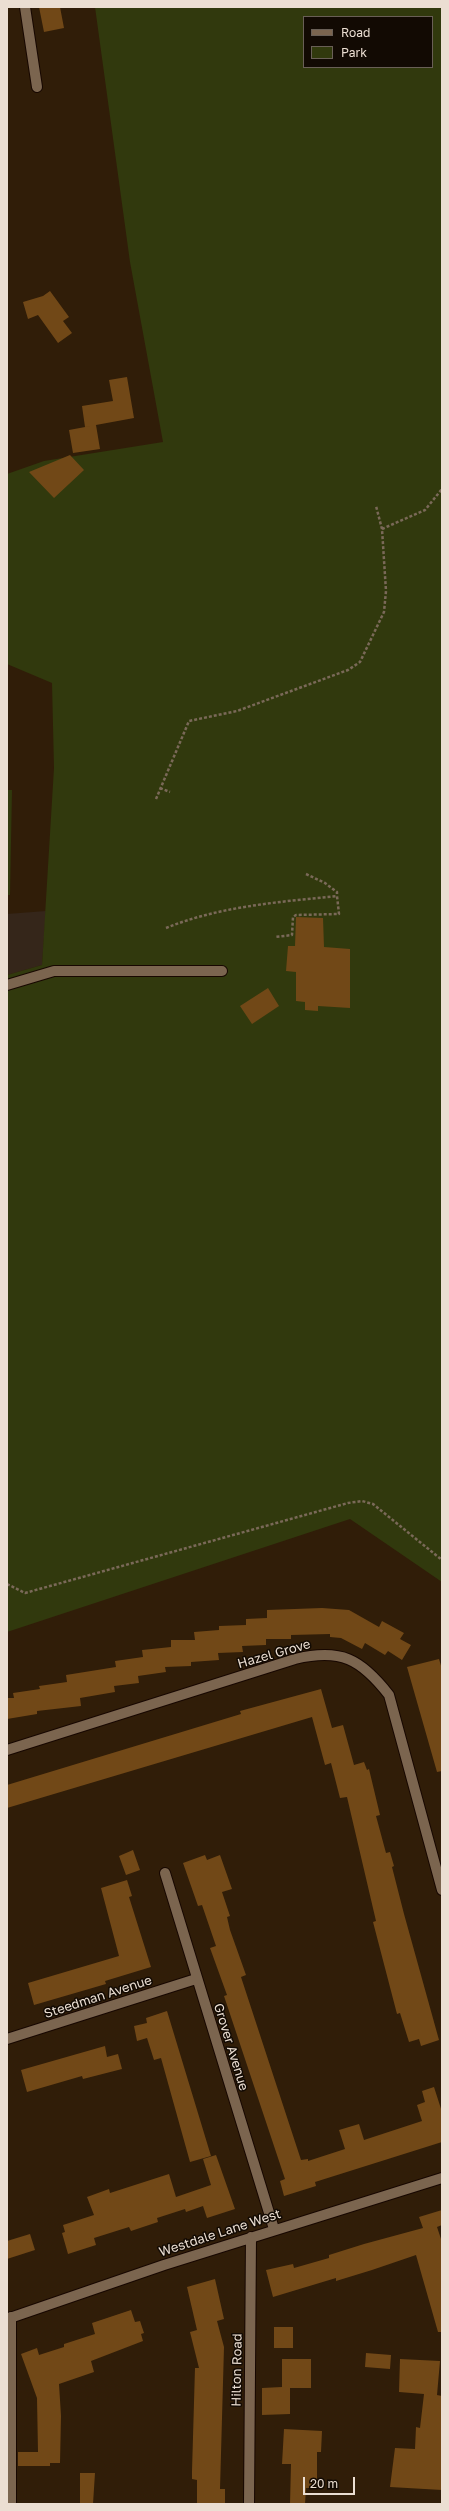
<!DOCTYPE html>
<style>
body{margin:0}
#map{position:relative;width:449px;height:2511px;overflow:hidden;background:#301d08;font-family:"Golos Text",sans-serif}
canvas{display:block}
.frame{position:absolute;inset:0;border:8px solid #ebded2;pointer-events:none}
.legend{position:absolute;left:303px;top:16px;width:130px;height:52px;box-sizing:border-box;background:#120a03;border:1px solid #695f56;margin:0;padding:5px 7px;list-style:none;font-size:12px;color:#ebded2}
.legend li{display:flex;align-items:center;gap:8px;height:20px}
.legend b{width:20px;border:1px solid #695f56}
.scale{position:absolute;left:303px;top:2477px;width:52px;height:18px;box-sizing:border-box;border:2px solid #ebded2;border-top:0;padding-left:5px;font-size:12px;line-height:14px;white-space:nowrap;color:#ebded2;-webkit-text-stroke:3px #120a03;paint-order:stroke}
</style>
<div id="map">
<canvas width="449" height="2511"></canvas>
<div class="frame"></div>
<ul class="legend">
<li><b style="height:5px;background:#7b654f"></b>Road</li>
<li><b style="height:11px;background:#31390d"></b>Park</li>
</ul>
<div class="scale">20 m</div>
</div>
<script>
const ctx = document.querySelector('canvas').getContext('2d');
ctx.lineJoin = 'round';
function fill(path, color) { ctx.fillStyle = color; ctx.fill(path, 'evenodd'); }
function stroke(path, color, width, dash) { ctx.strokeStyle = color; ctx.lineWidth = width; ctx.lineCap = dash ? 'butt' : 'round'; ctx.setLineDash(dash || []); ctx.stroke(path); }
function write(font, color, halo, rows, align = 'center') {
  ctx.font = font + ' "Golos Text",sans-serif'; ctx.lineWidth = 3; ctx.setLineDash([]); ctx.textBaseline = 'middle'; ctx.strokeStyle = halo; ctx.fillStyle = color; for (const [text, x, y, turn = 0] of rows) {
    ctx.save(); ctx.translate(x, y); ctx.rotate((+turn || 0) * Math.PI / 180); ctx.textAlign = isNaN(turn) ? turn : align; if (halo) ctx.strokeText(text, 0, 0); ctx.fillText(text, 0, 0); ctx.restore();
  }
}
fill(new Path2D(`
 M46,911L42,965L7,975V914Z`), '#35261a');
fill(new Path2D(`
 M95,7H442V1582L350,1519L7,1632V975L42,965L54,768L52,683L7,664V474L44,461L163,442L130,262ZM304,17H432V67H304Z
 M7,790H12L10,895H7Z`), '#31390d');
fill(new Path2D(`
 M39,7H60L64,28L44,32Z
 M50,291L69,317L63,321L72,333L58,343L38,315L28,319L23,302L43,296Z
 M127,377L134,418L85,427L82,406L113,401L109,380Z
 M96,425L100,449L73,453L69,430Z
 M70,455L84,470L54,498L29,472Z
 M296,917L323,918L324,947L350,949V1008L318,1006V1011L305,1010V1002L296,1001V972L286,971L288,946H295Z
 M268,988L279,1006L252,1024L240,1006Z
 M322,1608L349,1610L379,1627L382,1621L404,1633L400,1639L411,1645L402,1660L388,1651L385,1655L365,1643L362,1649L341,1638L330,1637V1634L291,1635V1639H266V1645L242,1646L243,1652L218,1653L219,1660L191,1662V1666L165,1667L166,1672L138,1676L139,1683L114,1686L115,1692L80,1698L81,1706L37,1711V1714L7,1719V1698H14L13,1693L40,1689L39,1686L67,1682L66,1675L116,1667L115,1661L143,1657L142,1650L171,1647V1640H195L194,1632L219,1630V1626L246,1625V1619L267,1618V1610Z
 M439,1659L442,1669V1771L437,1772L407,1667Z
 M321,1689L332,1728L343,1725L354,1765L364,1762L367,1770L369,1769L380,1815L376,1816L386,1853L390,1852L394,1866L392,1867L404,1914L439,2040L421,2046L419,2039L409,2042L400,2013L397,2014L373,1922L376,1921L347,1797L340,1798L331,1763L325,1765L312,1717L7,1808V1785L241,1714L240,1711Z
 M133,1850L140,1870L126,1875L119,1856Z
 M205,1855L207,1860L220,1855L232,1889L222,1892L230,1916L227,1917L230,1930L246,1975L241,1977L301,2160L308,2159V2161L345,2149L339,2130L359,2124L364,2140L422,2121L417,2105L425,2102L422,2091L434,2087L442,2112V2142L315,2182L316,2186L284,2196L280,2181L285,2179L224,1996L227,1995L210,1948L216,1946L202,1905L198,1906L183,1863Z
 M127,1880L132,1896L129,1897L151,1967L105,1981L106,1984L34,2005L28,1983L119,1956L101,1888Z
 M167,2011L211,2156L190,2162L161,2058L154,2060L147,2038L137,2041L134,2026L147,2023L146,2018Z
 M105,2046L107,2057L118,2054L122,2069L83,2079L82,2076L27,2092L21,2070Z
 M216,2155L235,2209L207,2218L203,2206L186,2212L185,2209L157,2218L158,2222L131,2231L129,2227L94,2238L96,2245L68,2254L62,2233L65,2232L63,2225L94,2215L87,2197L109,2189L110,2193L169,2174L176,2197L211,2185L203,2159Z
 M442,2210V2225L437,2227L442,2242V2332H438L416,2255L372,2270L336,2281V2278L273,2297L266,2270L293,2264L294,2268L329,2258V2255L364,2244L423,2228L419,2217Z
 M30,2234L35,2250L7,2259V2241Z
 M215,2279L224,2319L217,2321L224,2347L220,2489H225V2504H197V2480L192,2479V2471L195,2368H199L190,2332L197,2330L187,2287Z
 M131,2310L135,2322L140,2321L144,2333L141,2334L143,2341L91,2361L94,2372L59,2384L61,2416L60,2463H50V2466H18V2452H38L37,2398L21,2354L37,2348L39,2355L64,2347V2344L95,2334L92,2323Z
 M274,2327H293V2348H274Z
 M366,2353L391,2355L390,2369L365,2367Z
 M282,2359H311V2388H290V2414L262,2415V2388L282,2387Z
 M400,2359L440,2361L437,2395L442,2396V2490L390,2487L395,2448L415,2449L416,2427L420,2428L424,2394L399,2392Z
 M284,2429L322,2431L321,2452H317V2488H306L305,2504H290L291,2464H282Z
 M80,2473H95L93,2504H80Z`), '#714817');
const minor = new Path2D(`
 M25,7L37,87
 M7,985L54,971H222
 M7,1750L295,1659C341,1648 361,1659 389,1695L442,1890
 M165,1873L274,2229
 M7,2039L196,1979
 M7,2319L164,2265L442,2178
 M11,2504V2317
 M249,2504L251,2237`);
stroke(minor, '#170700', 12);
stroke(new Path2D(`
 M382,529L425,510L442,489
 M160,788L170,792
 M156,799L189,721L237,711L348,670L360,662L384,612L386,591L382,529L376,506
 M306,874L325,883L337,892V896
 M166,928C220,906 280,902 337,896L339,914L296,915L293,917L292,935L275,937
 M7,1584L25,1593L348,1503L362,1501L373,1504L442,1560`), '#7a6958', 2.5, [3, 2]);
stroke(minor, '#7b654f', 10);
write('13px', '#ebded2', '#120a03', [
 ["Hazel Grove",274,1654,-16],
 ["Steedman Avenue",98,1997,-18],
 ["Grover Avenue",231,2047,73],
 ["Westdale Lane West",220,2233,-18],
 ["Hilton Road",237,2370,-89]
]);
</script>
